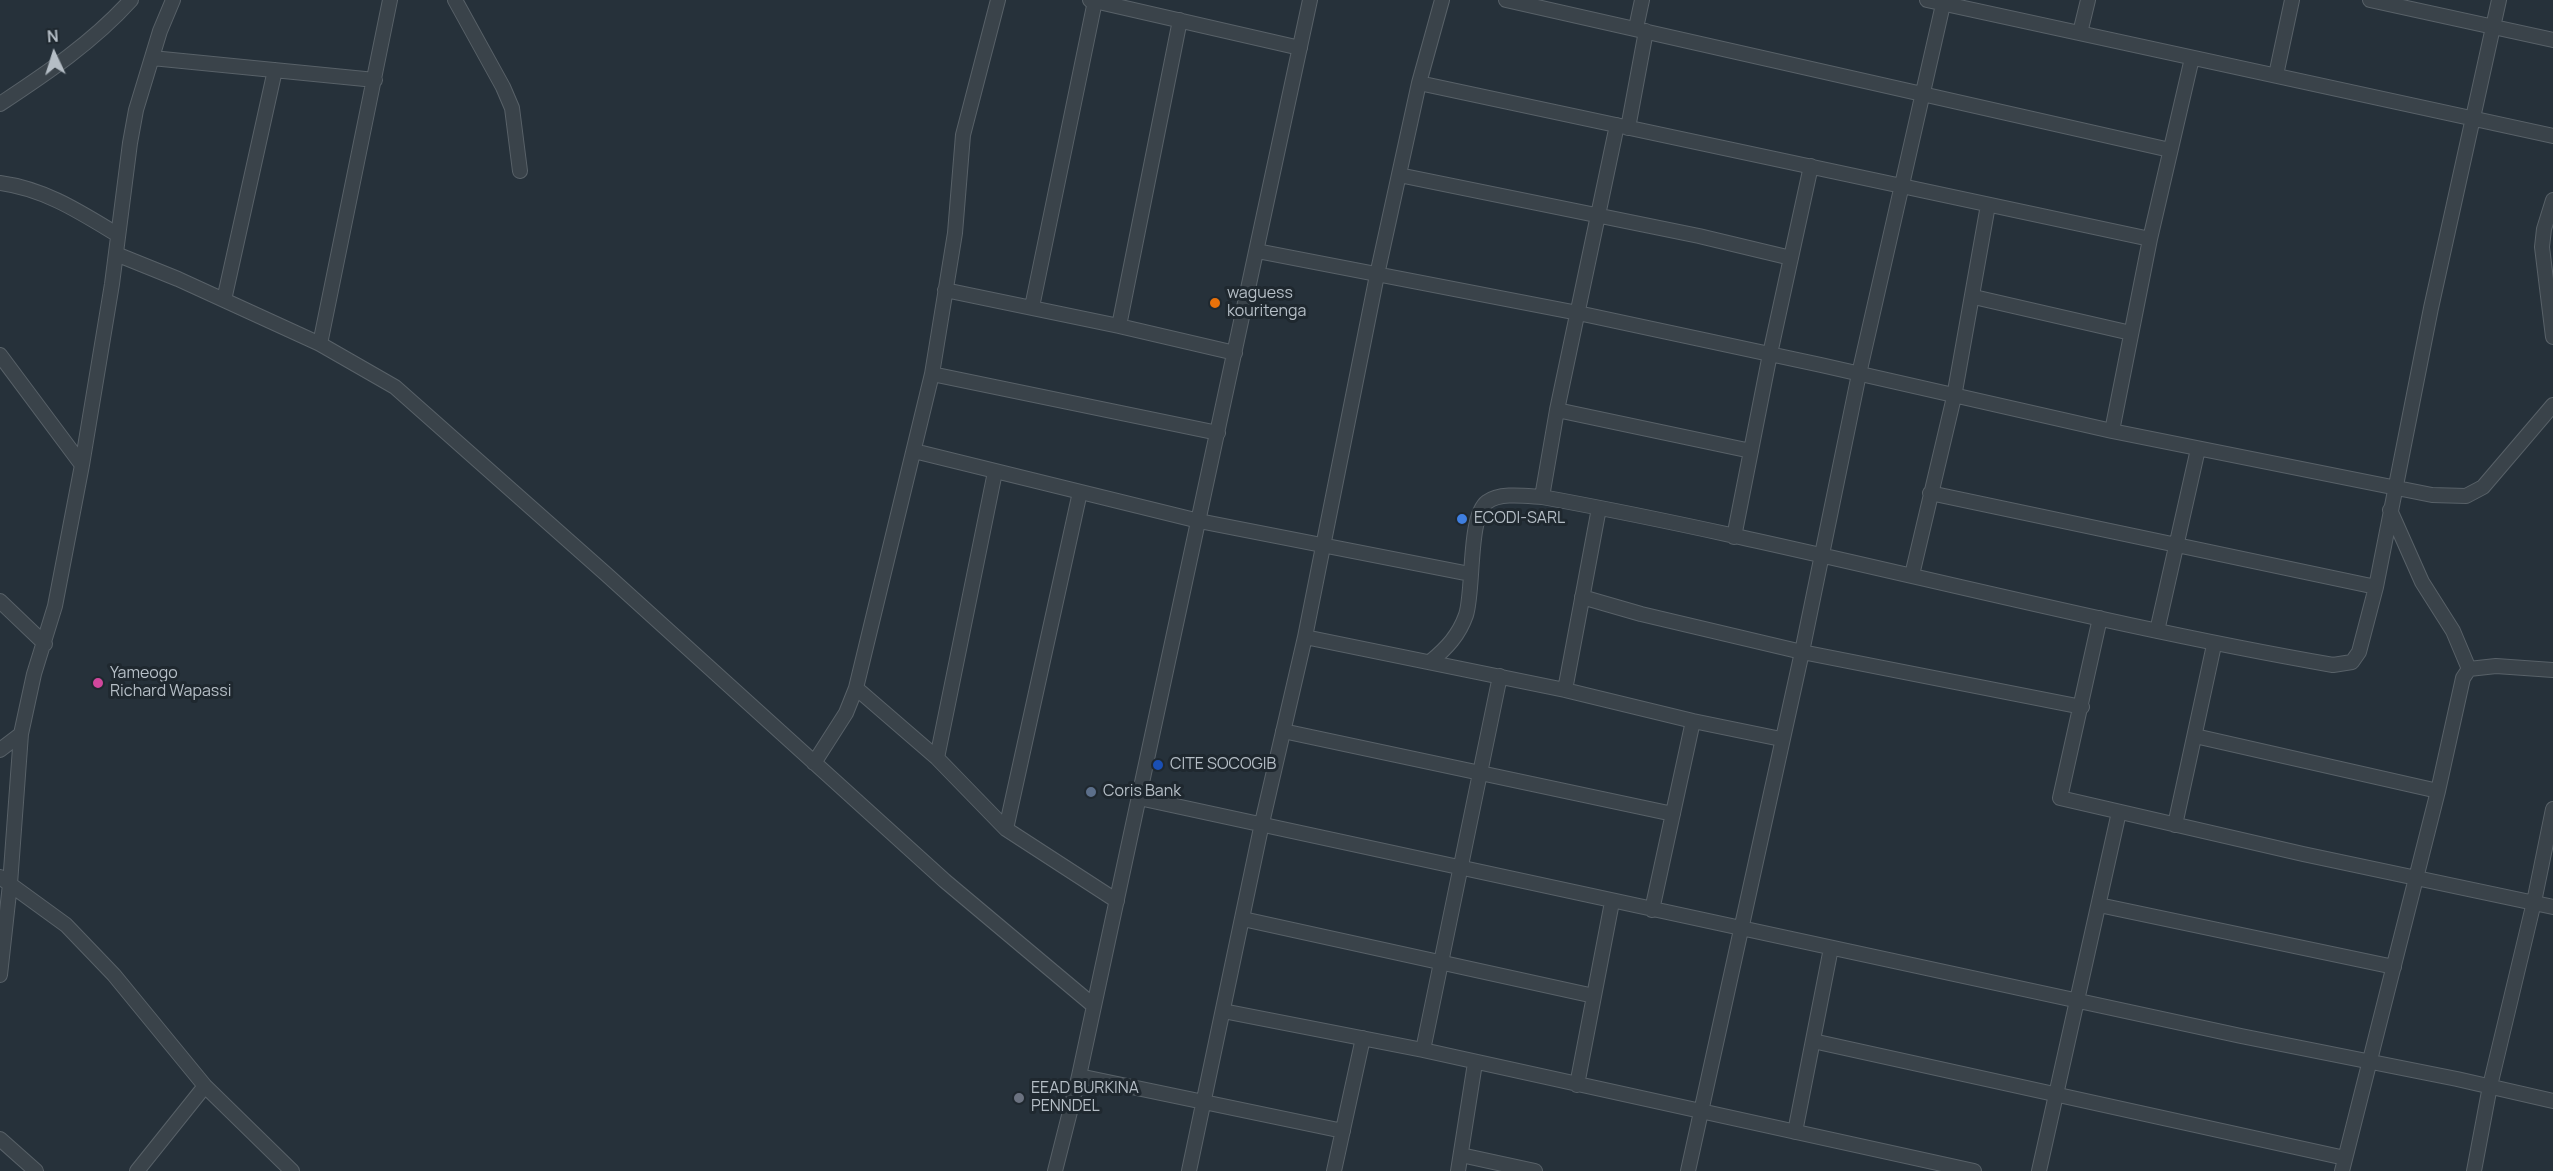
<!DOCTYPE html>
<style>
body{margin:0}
#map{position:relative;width:2553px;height:1171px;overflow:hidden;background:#26313a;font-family:Manrope,sans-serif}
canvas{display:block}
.north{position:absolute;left:24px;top:24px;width:60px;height:60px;-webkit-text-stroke:4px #1f282f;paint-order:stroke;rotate:356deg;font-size:16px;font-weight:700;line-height:24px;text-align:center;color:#b5bec6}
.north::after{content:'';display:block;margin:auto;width:21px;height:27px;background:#b5bec6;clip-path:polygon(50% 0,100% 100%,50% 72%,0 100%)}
</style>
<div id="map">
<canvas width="2553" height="1171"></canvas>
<div class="north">N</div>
</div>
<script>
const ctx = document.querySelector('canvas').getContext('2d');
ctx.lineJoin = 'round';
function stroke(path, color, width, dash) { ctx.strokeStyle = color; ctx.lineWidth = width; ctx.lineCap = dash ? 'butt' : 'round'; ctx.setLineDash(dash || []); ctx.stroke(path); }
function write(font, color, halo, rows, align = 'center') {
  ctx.font = font + ' Manrope,sans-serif'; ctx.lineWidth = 6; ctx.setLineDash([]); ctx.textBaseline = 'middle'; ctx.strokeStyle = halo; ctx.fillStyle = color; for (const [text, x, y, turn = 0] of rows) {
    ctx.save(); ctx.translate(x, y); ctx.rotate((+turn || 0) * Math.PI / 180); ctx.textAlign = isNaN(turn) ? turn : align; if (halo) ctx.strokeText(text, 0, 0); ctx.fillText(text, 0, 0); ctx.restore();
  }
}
const minor = new Path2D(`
 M455,0L503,87L512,108L520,171
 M1090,0L1300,48
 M1506,0L2170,150
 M1927,0L2553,136
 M2370,0L2553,40
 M1636,28L1642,0
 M2080,33L2088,0
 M152,58L375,80
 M2276,75L2292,0
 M1419,83L2150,239
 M0,104C47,73 93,42 131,0
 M1628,128L1646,31
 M1399,175L1699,236L1791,258
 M0,183C45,189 80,212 118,235
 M2553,200L2544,229L2542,247L2553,337
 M1257,251L1578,313L1821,365L2112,431L2432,495L2466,496L2483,487L2553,405
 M116,254L178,279L320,344L395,387L606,574L945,881L1094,1006
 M945,290L1119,326L1235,353
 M1974,297L2131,333
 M224,300L275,70
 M1032,307L1095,1
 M1119,326L1180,20
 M320,344L390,0
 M0,355L82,465
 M932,374L1218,433
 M1557,410L1751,451
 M2112,431L2150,239L2192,58
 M914,451L1199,521L1470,574
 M1930,493L2376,587
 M1542,497C1807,545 2067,619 2333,665L2352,662L2359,652L2376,587L2431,308L2499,0
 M2390,510L2422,582L2453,631L2469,669
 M1734,537L1770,354L1811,166
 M1912,575L1954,397L1988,205
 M1582,597L1641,614L1802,652L2082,707
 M0,601L45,644
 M2100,618L2060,798L2303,854L2553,907
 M2157,631L2198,449
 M1305,637L1565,690L1693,721L1781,739
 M1430,662C1447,648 1459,635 1466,615C1474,591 1468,516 1487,502C1500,492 1526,496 1542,497L1557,410L1617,125
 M2469,669L2496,666L2553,670
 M856,688L937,758L1006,829L1117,901
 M1565,690L1599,508
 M1283,731L1673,814
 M2195,736L2438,791
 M0,750L21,734
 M937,758L995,472
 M814,763L846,713L856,688L932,374L955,233L963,135L998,0
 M1139,798L2241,1036L2457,1079L2553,1101
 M2175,825L2214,645
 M1006,829L1080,492
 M0,877L66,925L114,975L205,1086L292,1171
 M2099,905L2394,967
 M1652,910L1693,721
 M1243,919L1594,996
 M0,975L10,884L21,734L34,674L55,606L82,465L112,284L130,143L136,110L160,31L173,0
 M1223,1011L1423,1050L1974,1171
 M1813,1041L2345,1158
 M1423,1050L1500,676
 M1079,1076L1343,1131
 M1577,1085L1612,902
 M1795,1132L1831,948
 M0,1139L36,1171
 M1461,1155L1535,1171
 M137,1171L205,1086
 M1055,1171L1079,1076L1310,0
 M1189,1171L1262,823L1305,637L1377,275L1419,83L1442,0
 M1334,1171L1363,1038
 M1458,1171L1475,1063
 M1688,1171L1802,652L1859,374L1944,0
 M2039,1171L2119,812
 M2342,1171L2438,791L2463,678L2469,669
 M2474,1171L2490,1086L2534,902L2553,809`);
stroke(minor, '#586168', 16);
stroke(minor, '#3a434a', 14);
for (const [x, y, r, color] of [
 [1215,303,6,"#e8710a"],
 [1462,519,6,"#3f7fe0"],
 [98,683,6,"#d1479c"],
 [1158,765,6,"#1a4fb4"],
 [1091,792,6,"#5c6f8a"],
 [1019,1098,6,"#6b7280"]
]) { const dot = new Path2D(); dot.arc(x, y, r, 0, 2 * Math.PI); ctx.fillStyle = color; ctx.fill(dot); stroke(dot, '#1f282f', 2); }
write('16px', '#b5bec6', '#1f282f', [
 ["waguess",1227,294],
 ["kouritenga",1227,312],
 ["ECODI-SARL",1474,519],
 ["Yameogo",110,674],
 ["Richard Wapassi",110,692],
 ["CITE SOCOGIB",1170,765],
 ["Coris Bank",1103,792],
 ["EEAD BURKINA",1031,1089],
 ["PENNDEL",1031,1107]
], 'left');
</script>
